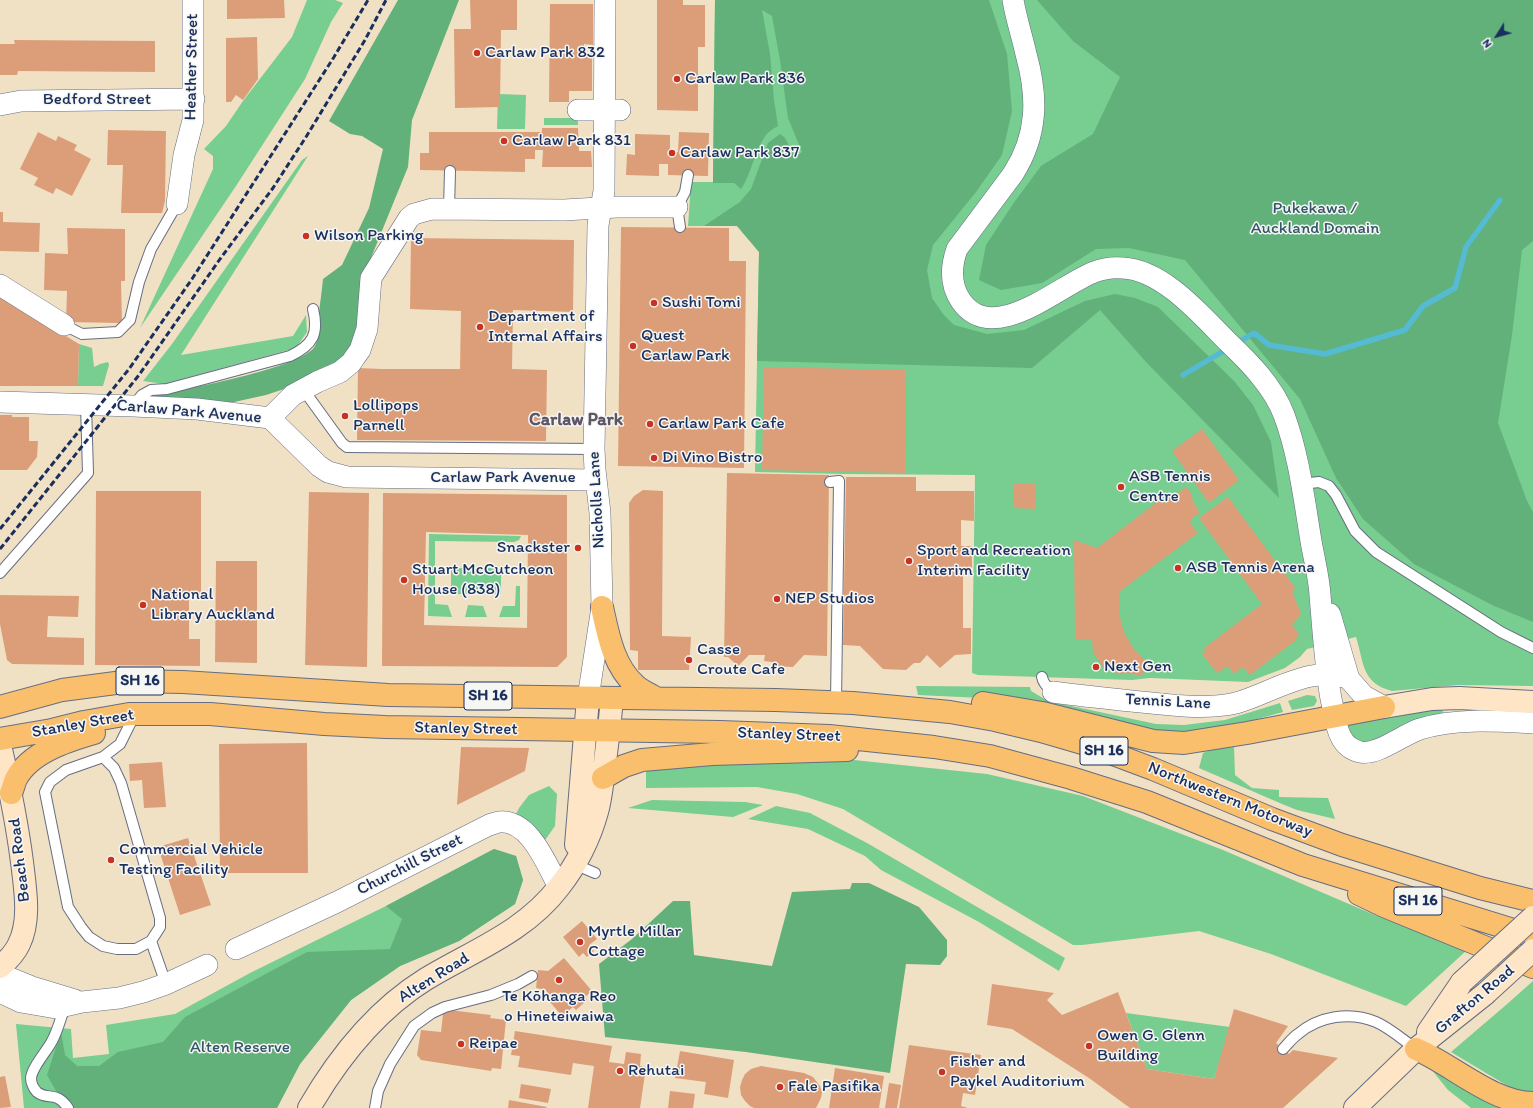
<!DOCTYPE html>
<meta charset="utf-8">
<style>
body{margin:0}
#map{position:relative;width:1533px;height:1108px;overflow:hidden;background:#f0e1c5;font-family:Itim,sans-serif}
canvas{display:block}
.north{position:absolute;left:1477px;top:16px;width:40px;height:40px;-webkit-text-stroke:3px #f6f6f2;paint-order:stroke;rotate:233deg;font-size:11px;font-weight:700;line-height:16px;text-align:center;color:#1b2f5e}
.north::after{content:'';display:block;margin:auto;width:14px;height:18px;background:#1b2f5e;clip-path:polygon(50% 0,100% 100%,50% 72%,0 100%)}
</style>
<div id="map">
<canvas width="1533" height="1108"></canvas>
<div class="north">N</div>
</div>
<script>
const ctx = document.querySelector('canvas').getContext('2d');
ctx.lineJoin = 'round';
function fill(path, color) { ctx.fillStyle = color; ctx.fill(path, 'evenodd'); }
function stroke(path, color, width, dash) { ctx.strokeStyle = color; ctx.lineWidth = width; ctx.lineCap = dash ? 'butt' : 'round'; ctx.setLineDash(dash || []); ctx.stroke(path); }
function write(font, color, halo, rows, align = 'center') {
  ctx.font = font + ' Itim,sans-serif'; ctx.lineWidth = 3; ctx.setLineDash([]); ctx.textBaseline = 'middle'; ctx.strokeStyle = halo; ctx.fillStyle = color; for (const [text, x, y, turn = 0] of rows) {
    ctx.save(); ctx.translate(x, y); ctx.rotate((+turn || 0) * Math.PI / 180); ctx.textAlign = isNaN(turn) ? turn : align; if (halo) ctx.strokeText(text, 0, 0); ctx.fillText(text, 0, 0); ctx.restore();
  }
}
fill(new Path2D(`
 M307,0H335L343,3L331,22L305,79L236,186L140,328L213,169V156L204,149L226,126L243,101L292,37Z
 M715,0H1533V686L1458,685L1392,691C1361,683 1364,662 1356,637L1307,649L1300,657L1285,668L1248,682L1150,678L1132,680L978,675L972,673L975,475L844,474L755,472L759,252L737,226H688L691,182H713Z
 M498,94L526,95L525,129H497Z
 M544,118H578V125H544Z
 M308,156L181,355L293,336L306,315L307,332L296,348L164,384L143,381L172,344L302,160Z
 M79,344L92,348L94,367L100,364L108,362L109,365L103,386H78Z
 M429,534L521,536L519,540L514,542L435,541V604L448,605L452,617L428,616Z
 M451,568H501V594H451Z
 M516,586H520V617H499L503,606H515Z
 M468,605L483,606L487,617H465Z
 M916,686L1030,687L1031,691L1048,701L1156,724L1184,725L1225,720L1280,703L1283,712L1235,725L1195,732L1165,733L1003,699L918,695Z
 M1307,695L1315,696L1317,701L1314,706L1292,710L1288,701Z
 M1416,710H1442L1444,714L1396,734L1363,744L1350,737L1346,726L1350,720Z
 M1234,747L1235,775L1252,788L1279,790V797L1328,798L1335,819L1297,810L1282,804L1199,768L1203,753L1213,749Z
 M854,760L987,774L1083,796L1223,850L1377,916L1467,950L1406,1006L1271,954L1199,931L1082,945H1073L843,809L797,794L757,787L646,788V769L664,767Z
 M549,786L557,794L555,826L543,843L513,820L519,808L529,795Z
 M652,800L745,802L763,805L733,817L628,808Z
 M776,806L810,813L867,843L1065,958L1059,971L979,922L881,870L865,856L808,829L748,819Z
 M494,849L516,856L523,880L515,904L459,941L400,966L351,1000L300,1064L277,1108H24L16,1024L71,1029L73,1058L109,1054L106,1025L175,1014L250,973L386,906Z
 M1533,981V1092L1516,1091L1451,1052L1506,1005Z
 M1126,1013L1230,1027L1214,1079L1147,1069Z
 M1431,1069L1504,1108H1471L1448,1090Z`), '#78cd90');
fill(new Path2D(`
 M398,0H459L412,120L408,167L366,270L359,327L344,361L290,387L266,395L225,404L147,399L151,395L168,393C194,387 304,367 315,346C321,335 318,325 319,313C320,302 322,291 323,279L342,265L369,208L383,149L362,136L350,134L329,121Z
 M715,0H989L1007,54L1012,111L1002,155L976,192L933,245L927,270L932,298L943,314L954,325L987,334L1024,330L1085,301L1115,294L1135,298L1158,307L1234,381L1253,405L1271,442L1279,498L1146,362L1100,310L1032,368L757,361L759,252L737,226H704L740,202L751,189L768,143L780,134L785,138L795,157L802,152L788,118L780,60L772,16L762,10L770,54L774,100L778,126C774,128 769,131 766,135C754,151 752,173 741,189L734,183H713Z
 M1037,0H1533V241L1522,250L1512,335L1498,423L1527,501L1533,512V622L1492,605L1414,564L1363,519L1336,478L1300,399L1185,260L1129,248L1096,249L1042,283L1001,290L979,280L986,245L1013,204L1041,166L1093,134L1120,77L1073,41Z
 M494,849L516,856L523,880L515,904L459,941L400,966L351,1000L300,1064L277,1108H66L47,1075L61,1032L65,1055L77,1066H99L118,1052L163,1042L185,1017L307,952L390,949L402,919L386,906Z
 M852,883H869L919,907L947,940V956L940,965L906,964L890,1073L746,1052L605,1037L599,964L632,939L673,901H690L694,955L772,966L792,892L850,889Z`), '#62b07a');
stroke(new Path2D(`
 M1183,375L1254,333L1269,345L1325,354L1405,330L1423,306L1455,288L1466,247L1500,200`), '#54bbd2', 5.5);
fill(new Path2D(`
 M227,0H284L285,18L227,19Z
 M470,0H517V30H501L500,107L455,108L454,29H471Z
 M657,0H683V5H705V47H698V111L657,110Z
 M550,4H593V45L584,44V53H592V91H569V102H549Z
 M257,37L258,79L243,100L236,95L231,102H226V38Z
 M14,40L155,41V72L18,71L17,75H0V44H15Z
 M542,128H578L579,151H591L592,167H542L543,150H535V159H525V172L420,170V153H429V132H542Z
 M108,130L166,131L165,201L162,213H121L123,165H107Z
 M38,132L56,141L58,136L77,145L74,150L91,159L72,196L56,188L53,194L34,185L38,178L20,169Z
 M679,132L709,133L708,176L668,175V164H659V176L626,175L627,154L635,155V134L670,135V152H678Z
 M0,212H3V222L40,223L39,252L0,251Z
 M621,227L729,228V261H746L744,468L618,466Z
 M67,228L125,229V281H121L122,323L66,322L67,291L44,290L45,253L68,254Z
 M411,238L574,240L573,312L513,310L512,369L547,370L546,441L357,440L358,368L382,369H460L461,311L410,309Z
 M0,296L79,344L78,386H0Z
 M764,367L906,370L905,473L762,470Z
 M0,415H12V417H29V441H38L37,457L27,470H0Z
 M1202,429L1239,480L1209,503L1172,451Z
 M727,473L829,475L827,656L804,655L793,667L772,666V662L764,661L765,655H749L738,666L728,657H724Z
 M846,477H916V491H974V521L961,520V546H972V575H963V628H971V654L955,655L940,668L927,655L920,663H914L906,670L883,669L860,646L843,645Z
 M1014,484H1036V509L1014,508Z
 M1186,487L1193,496L1191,498L1200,513L1193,517L1190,523L1198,533L1119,592V614L1124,632L1133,648L1150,666L1142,675L1136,676L1133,673L1117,674L1113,669L1105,670L1093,652L1092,640L1075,639L1074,540L1097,548L1161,499L1164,503Z
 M643,490L663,491L662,636L691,637L689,670H638V651L630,650L629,503L634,496Z
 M96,491H201V596H189V639H200V666L95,665Z
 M309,492L369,493L367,667L305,665Z
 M383,493L567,495V657L557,667L382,666ZM426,532L528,535L527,628L424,625Z
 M1228,497L1296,589L1292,591L1301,614L1292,625L1299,634L1295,641L1250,675L1243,667L1234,674L1228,666L1217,673L1202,654L1206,652L1203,649L1262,604L1199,518Z
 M216,561H257V663L215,662Z
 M0,595L79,596L78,617L48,616L47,637L84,638V665L12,664L7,660L0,624Z
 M307,743L308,873H220L219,744Z
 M461,747L529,748L525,771L457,805Z
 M162,762L166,807L144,808L142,780L130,781L129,764Z
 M188,838L211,905L180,915L158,847Z
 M582,921L597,939L589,945L594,951L587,957L583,953L579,957L563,937Z
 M564,958L592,991L585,997L587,1000L576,1010L573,1007L562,1016L545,996L548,994L546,990L536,988L538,970L548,971Z
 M992,984L1054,993L1047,1000L1062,1015L1118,992L1147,1069L1214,1079L1234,1009L1288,1026L1276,1043L1289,1054L1293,1050L1338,1058L1283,1108H1130L1089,1078L1012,1029L987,1025Z
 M449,1010L491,1015L490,1018L506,1020L501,1069L492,1068L491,1071L421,1060L417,1055L421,1030L441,1032L443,1014Z
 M515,1031L612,1046L609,1062L624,1064L626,1052L641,1054L640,1066L646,1067L640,1108H588L594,1066L573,1063L571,1075L518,1067L520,1056L511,1055Z
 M909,1045L981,1055L975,1095L963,1093L961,1106L968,1108H899Z
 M680,1051L734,1060L728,1098L704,1094L706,1082L675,1078Z
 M761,1066L804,1073L813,1077L820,1086L822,1092L821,1098L816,1108H754L750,1106L745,1101L741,1095L740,1087L742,1080L745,1074L751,1069Z
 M835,1068L884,1076L879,1108H829Z
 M5,1076L11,1107L0,1108V1077Z
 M889,1083L901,1085L897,1108H885Z
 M521,1084L551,1089L548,1103L519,1098Z
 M670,1091L695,1094L693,1108H668Z
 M509,1100L547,1107L546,1108H508Z`), '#db9e78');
const lane = new Path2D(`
 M449,209L450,171
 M680,227L677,207L685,192L688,175
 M64,325L82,334L118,332L130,320L139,282L151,249L177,204
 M303,389L342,443L347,447L594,449
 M133,406L142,395L151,390L167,389L290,356C313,345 319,334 313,309
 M830,482L839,481L836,702
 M1301,484L1319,482L1329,486L1336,495L1355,531L1376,552L1501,632L1533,648
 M0,573L88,473L86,405
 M1042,677C1043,683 1048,688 1053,692
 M103,757L114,768L121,783L160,918V927L151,941L136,949H117L103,946L89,937L81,927L68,907L45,792L50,782L66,770L103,757L120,744L132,720
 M574,864L595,873
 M151,941L166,984
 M65,1006C61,1017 58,1030 52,1041C47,1051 32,1067 31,1078C31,1083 34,1089 37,1092C48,1101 56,1090 68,1108
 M1283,1049C1288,1044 1292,1038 1298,1034C1319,1016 1350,1011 1376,1022C1390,1028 1403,1040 1416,1049
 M375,1108L378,1091L390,1064L414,1026L432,1013L445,1007L491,995L518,984L532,976`);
const street = new Path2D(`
 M1013,0C1016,18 1022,36 1026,54C1038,97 1038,135 1013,174L957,249C951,266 950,285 961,301C993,347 1060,285 1094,272C1102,269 1114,267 1123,268C1163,270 1201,315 1227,341C1249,362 1273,386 1284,415C1299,455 1304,499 1311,541C1314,559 1319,577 1320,595C1323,630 1325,665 1331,699C1334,711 1335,726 1341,737C1345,745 1352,750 1360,752C1377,756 1402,735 1420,729C1456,718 1495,721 1533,723
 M0,105L21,101L194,99
 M578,110H620
 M177,204L184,155L193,120V0
 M0,285L64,325
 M0,402L133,406L197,409L270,418L319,466L328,472L347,477L596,480
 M270,418L293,395L317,382L340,372L351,363L355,357L360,350L367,329L371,278L409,218L414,214L432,209L564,210L617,207H677
 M1330,614L1349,679L1364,696L1384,707
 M1053,692C1082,696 1112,699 1141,702C1172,705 1205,710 1236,703C1270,694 1313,663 1349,679
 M588,698L602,607L600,513L595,470L594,449L598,225L604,191L605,0
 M236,949L337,902L487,826C491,824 495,823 499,822C530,819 547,866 559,887
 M0,974L32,987L75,1000
 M0,992L21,1002L56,1008L82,1002L119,998L143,992L166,984L207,965`);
const secondary = new Path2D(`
 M1384,707L1432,699L1459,698L1533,702
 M0,745C9,784 17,823 22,862C25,888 31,920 19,944C15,953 7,961 0,967
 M576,845L588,698
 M1428,1032L1462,982
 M309,1108C338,1058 376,1010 426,979C472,951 525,932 559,887C576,866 590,838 597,812C601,798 602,784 604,770C607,746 610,722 612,698
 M1355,1108L1416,1049L1485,994`);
const highway = new Path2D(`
 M602,607C608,634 613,665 635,685C640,690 649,694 656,698
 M983,703L1042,713L1153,741L1184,743L1247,733L1384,707
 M0,707L62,690L131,681L183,682L388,695L776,700L853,703L950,712L995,720L1041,731L1089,745L1153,769L1272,819L1342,845L1480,888L1533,901
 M0,739L52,730L84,722L129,714H210L324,724L385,727L720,732L829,736L934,747L990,756L1071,778L1147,802L1303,865L1533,936
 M603,778L624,766L642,760L712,754L847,750
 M11,793C13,789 14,783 16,779C30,752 67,741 94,733
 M1359,894L1384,906L1533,967
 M1416,1049C1453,1065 1493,1103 1533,1103`);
stroke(lane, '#666d82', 12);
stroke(street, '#666d82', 22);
stroke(secondary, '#666d82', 24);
stroke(highway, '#666d82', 24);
stroke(lane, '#fff', 10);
stroke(street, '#fff', 21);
stroke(secondary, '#fde5c5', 22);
stroke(highway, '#f9bf6d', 22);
stroke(new Path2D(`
 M0,529L129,369L192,279L334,57L368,0
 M0,549L139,375L220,259L273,188L306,137L365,40L386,0`), '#1b2f5e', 3, [6, 3]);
const secondaryBridge = new Path2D(`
 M1462,982L1533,917
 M1485,994L1533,950`);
stroke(secondaryBridge, '#666d82', 24, []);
stroke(secondaryBridge, '#fde5c5', 22);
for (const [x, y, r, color] of [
 [477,53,4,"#c8321e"],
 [677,79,4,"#c8321e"],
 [504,141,4,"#c8321e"],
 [672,153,4,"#c8321e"],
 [306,236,4,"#c8321e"],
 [654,303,4,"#c8321e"],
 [480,327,4,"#c8321e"],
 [633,346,4,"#c8321e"],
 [345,416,4,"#c8321e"],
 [650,424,4,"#c8321e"],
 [654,458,4,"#c8321e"],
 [1121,487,4,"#c8321e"],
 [578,548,4,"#c8321e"],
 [909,561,4,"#c8321e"],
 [1178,568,4,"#c8321e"],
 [404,580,4,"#c8321e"],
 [777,599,4,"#c8321e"],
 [143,605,4,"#c8321e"],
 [689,660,4,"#c8321e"],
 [1096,667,4,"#c8321e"],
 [111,860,4,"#c8321e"],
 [580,942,4,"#c8321e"],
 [559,980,4,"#c8321e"],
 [461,1044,4,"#c8321e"],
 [1089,1046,4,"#c8321e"],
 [620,1071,4,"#c8321e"],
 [942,1072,4,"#c8321e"],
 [780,1087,4,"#c8321e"]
]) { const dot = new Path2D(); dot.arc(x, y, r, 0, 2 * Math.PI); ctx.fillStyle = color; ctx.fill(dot); stroke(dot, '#f6f6f2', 1.5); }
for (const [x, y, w] of [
 [140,681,48],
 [488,696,48],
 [1104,751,48],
 [1418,901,48]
]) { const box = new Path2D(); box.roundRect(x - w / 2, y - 14, w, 28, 3); ctx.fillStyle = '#f6f6f2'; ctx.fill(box); stroke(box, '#1b2f5e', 1); }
write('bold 16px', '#1b2f5e', null, [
 ["SH 16",140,681],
 ["SH 16",488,696],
 ["SH 16",1104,751],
 ["SH 16",1418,901]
]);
write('17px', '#1b2f5e', '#f6f6f2', [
 ["Carlaw Park 832",485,53],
 ["Carlaw Park 836",685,79],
 ["Carlaw Park 831",512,141],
 ["Carlaw Park 837",680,153],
 ["Wilson Parking",314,236],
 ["Sushi Tomi",662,303],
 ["Department of",488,317],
 ["Internal Affairs",488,337],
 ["Quest",641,336],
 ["Carlaw Park",641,356],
 ["Lollipops",353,406],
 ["Parnell",353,426],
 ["Carlaw Park Cafe",658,424],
 ["Di Vino Bistro",662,458],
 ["ASB Tennis",1129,477],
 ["Centre",1129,497],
 ["Snackster",570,548,"right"],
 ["Sport and Recreation",917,551],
 ["Interim Facility",917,571],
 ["ASB Tennis Arena",1186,568],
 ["Stuart McCutcheon",412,570],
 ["House (838)",412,590],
 ["National",151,595],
 ["Library Auckland",151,615],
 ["NEP Studios",785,599],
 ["Casse",697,650],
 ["Croute Cafe",697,670],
 ["Next Gen",1104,667],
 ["Commercial Vehicle",119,850],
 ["Testing Facility",119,870],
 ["Myrtle Millar",588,932],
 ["Cottage",588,952],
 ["Te Kōhanga Reo",559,997,"center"],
 ["o Hineteiwaiwa",559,1017,"center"],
 ["Owen G. Glenn",1097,1036],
 ["Building",1097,1056],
 ["Reipae",469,1044],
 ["Fisher and",950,1062],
 ["Paykel Auditorium",950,1082],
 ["Rehutai",628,1071],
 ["Fale Pasifika",788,1087]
], 'left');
write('17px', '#1b2f5e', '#f6f6f2', [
 ["Heather Street",192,67,-89],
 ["Bedford Street",97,100],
 ["Carlaw Park Avenue",189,412,5],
 ["Carlaw Park Avenue",503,478],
 ["Nicholls Lane",597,500,-93],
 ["Tennis Lane",1168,702,3],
 ["Stanley Street",83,724,-10],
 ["Stanley Street",466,729,1],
 ["Stanley Street",789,735,2],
 ["Northwestern Motorway",1230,800,22],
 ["Beach Road",20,860,-97],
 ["Churchill Street",410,865,-27],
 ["Alten Road",434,978,-32],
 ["Grafton Road",1475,1000,-40]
]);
write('17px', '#32566a', '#f6f6f2', [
 ["Pukekawa /",1315,209],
 ["Auckland Domain",1315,229],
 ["Alten Reserve",240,1048]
]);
write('bold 18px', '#5e5667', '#f6f6f2', [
 ["Carlaw Park",576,420]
]);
</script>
